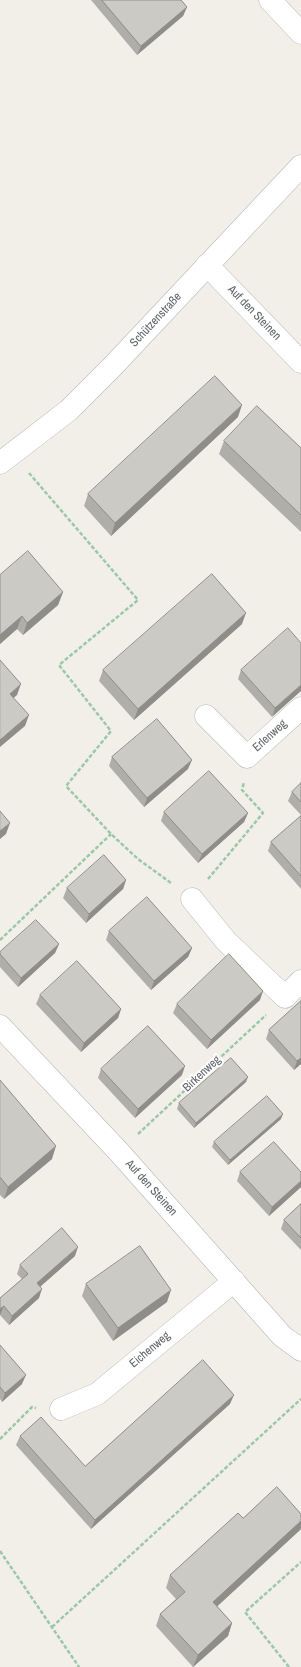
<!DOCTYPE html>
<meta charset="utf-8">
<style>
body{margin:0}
canvas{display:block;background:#f1efe8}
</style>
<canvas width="301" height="1667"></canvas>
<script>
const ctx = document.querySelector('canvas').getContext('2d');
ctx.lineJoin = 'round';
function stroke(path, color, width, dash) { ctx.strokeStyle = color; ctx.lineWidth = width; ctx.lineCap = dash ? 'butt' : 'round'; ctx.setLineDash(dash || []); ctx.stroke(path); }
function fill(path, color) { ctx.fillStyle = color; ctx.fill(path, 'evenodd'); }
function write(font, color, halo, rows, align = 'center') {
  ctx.font = font + ' "Archivo Narrow",sans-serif'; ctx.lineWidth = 4; ctx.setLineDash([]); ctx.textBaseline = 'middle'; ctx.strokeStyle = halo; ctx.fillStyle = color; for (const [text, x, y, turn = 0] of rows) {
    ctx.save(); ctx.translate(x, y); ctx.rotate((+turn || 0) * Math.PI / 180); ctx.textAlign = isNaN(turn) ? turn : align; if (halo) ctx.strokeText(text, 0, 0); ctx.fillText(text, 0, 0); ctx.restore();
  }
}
const street = new Path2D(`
 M207,265L301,362
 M0,463L69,410L112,367L301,166
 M206,716L247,757L301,708
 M192,899L226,941L285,997L301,981
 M0,1026L119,1152L282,1336L301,1350
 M61,1409L97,1394L234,1281`);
const secondary = new Path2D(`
 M270,0L301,33`);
stroke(street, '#b5b8bc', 23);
stroke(secondary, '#b6babf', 23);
stroke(new Path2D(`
 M29,473L138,600L59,665L111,731L66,786L111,834L138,859L171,883
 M208,879L263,813L242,790L244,782
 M0,940L111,834
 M138,1134L266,1015
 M0,1439L32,1407L36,1408
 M0,1551L79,1667
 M52,1627L301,1399
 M289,1667L245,1612L301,1562`), '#9cc7a9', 2.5, [4, 2]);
stroke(street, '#fff', 22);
stroke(secondary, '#fff', 22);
fill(new Path2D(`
 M91,0H181L187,7L183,16L137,55Z
 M238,417L111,536L84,506L88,494Z
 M224,441L301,448V532L219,454Z
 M0,575L63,592L58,605L23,635L17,629L0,644Z
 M242,624L134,720L99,681L103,670Z
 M301,643L272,717L238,679L241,670Z
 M112,757L188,769L144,807L109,766Z
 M301,783V815L288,801L292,792Z
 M164,812L248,813L244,822L198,863L161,821Z
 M301,816V889L268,851L271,842Z
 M126,880L123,889L86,923L63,898L67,888Z
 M109,931L192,948L188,957L151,990L106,940Z
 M59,944L55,953L18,987L0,967V952Z
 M40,995L121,1009L118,1018L81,1052L36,1004Z
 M260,1000L207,1049L173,1013L177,1004Z
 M301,1001V1064L294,1070L266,1039L269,1030Z
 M101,1069L182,1075L135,1118L98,1078Z
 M0,1080L52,1159L4,1199L0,1195Z
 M246,1082L194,1128L177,1109L179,1103Z
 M281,1119L228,1165L212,1147L214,1142Z
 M240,1172H301V1187L269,1216L237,1181Z
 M301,1204V1250L281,1229L284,1220Z
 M75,1256L40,1287L39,1298L9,1325L0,1315V1298L22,1279L17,1274L20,1265Z
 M86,1284L167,1302L113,1341L82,1296Z
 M0,1345L22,1384L2,1402L0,1399Z
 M230,1404L91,1529L16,1445L20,1436L85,1466Z
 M301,1514V1528L300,1530L217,1606L232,1623L228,1636L193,1667L156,1626L160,1614L176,1599L166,1588L170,1575L243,1518Z`), '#afaea9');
fill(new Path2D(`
 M187,7L183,16L137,55L141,46Z
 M242,405L238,417L111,536L115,523Z
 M63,592L58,605L23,635L27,623Z
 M246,613L242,624L134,720L138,709Z
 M22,616L17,629L0,644V635Z
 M21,684L17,695L6,705L10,694Z
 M301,685V691L272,717L275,708Z
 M29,715L25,726L0,747V740Z
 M192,760L188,769L144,807L147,798Z
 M248,813L244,822L198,863L202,854Z
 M10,823L6,834L0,839V831Z
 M126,880L123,889L86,923L89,914Z
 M59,944L55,953L18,987L21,978Z
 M192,948L188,957L151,990L154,981Z
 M263,991L260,1000L207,1049L211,1040Z
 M121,1009L118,1018L81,1052L84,1043Z
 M301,1058V1064L294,1070L297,1061Z
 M185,1066L182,1075L135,1118L138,1109Z
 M248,1077L246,1082L194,1128L196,1123Z
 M283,1114L281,1119L228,1165L230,1160Z
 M56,1146L52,1159L4,1199L8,1187Z
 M301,1181V1187L269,1216L272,1207Z
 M78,1247L75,1256L34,1292L37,1283Z
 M42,1289L39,1298L9,1325L12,1316Z
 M171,1290L167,1302L113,1341L118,1328Z
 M4,1306L0,1315V1309Z
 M26,1375L22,1384L2,1402L5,1393Z
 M234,1395L230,1404L91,1529L95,1520Z
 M301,1521V1528L300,1530L209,1614L213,1602Z
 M232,1623L228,1636L193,1667L198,1655Z`), '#8f8d8a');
const building = new Path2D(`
 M102,0H181L187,7L141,46Z
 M215,376L242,405L115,523L88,494Z
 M257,406L301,448V515L224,441Z
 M28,551L63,592L27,623L22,616L0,635V575Z
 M212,574L246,613L138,709L103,670Z
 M288,628L301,643V685L275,708L241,670Z
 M0,660L21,684L10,694L29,715L0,740Z
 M157,719L192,760L147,798L112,757Z
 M209,771L248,813L202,854L164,812Z
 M301,783V802L292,792Z
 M0,811L10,823L0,831Z
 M301,816V876L271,842Z
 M104,855L126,880L89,914L67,888Z
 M147,897L192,948L154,981L109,931Z
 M36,920L59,944L21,978L0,954V952Z
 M229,954L263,991L211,1040L177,1004Z
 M77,961L121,1009L84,1043L40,995Z
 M301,1001V1058L297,1061L269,1030Z
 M148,1026L185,1066L138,1109L101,1069Z
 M231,1058L248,1077L196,1123L179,1103Z
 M0,1080L56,1146L8,1187L0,1177Z
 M267,1096L283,1114L230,1160L214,1142Z
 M274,1142L301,1172V1181L272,1207L240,1172Z
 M301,1204V1238L284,1220Z
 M62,1228L78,1247L37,1283L42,1289L12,1316L4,1306L0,1309V1298L28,1274L20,1265Z
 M140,1246L171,1290L118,1328L86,1284Z
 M0,1345L26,1375L5,1393L0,1387Z
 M203,1360L234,1395L95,1520L20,1436L41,1417L85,1466Z
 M277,1487L301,1514V1521L213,1602L232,1623L198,1655L160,1614L185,1592L170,1575L238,1513L243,1518Z`);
fill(building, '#cccac5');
stroke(building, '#8f8d8a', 1);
write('12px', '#5f6368', '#fff', [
 ["Auf den Steinen",254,313,46],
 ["Schützenstraße",156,320,-47],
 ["Erlenweg",270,736,-42],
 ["Birkenweg",202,1074,-43],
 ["Auf den Steinen",151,1188,48],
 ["Eichenweg",150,1350,-40]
]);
</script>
